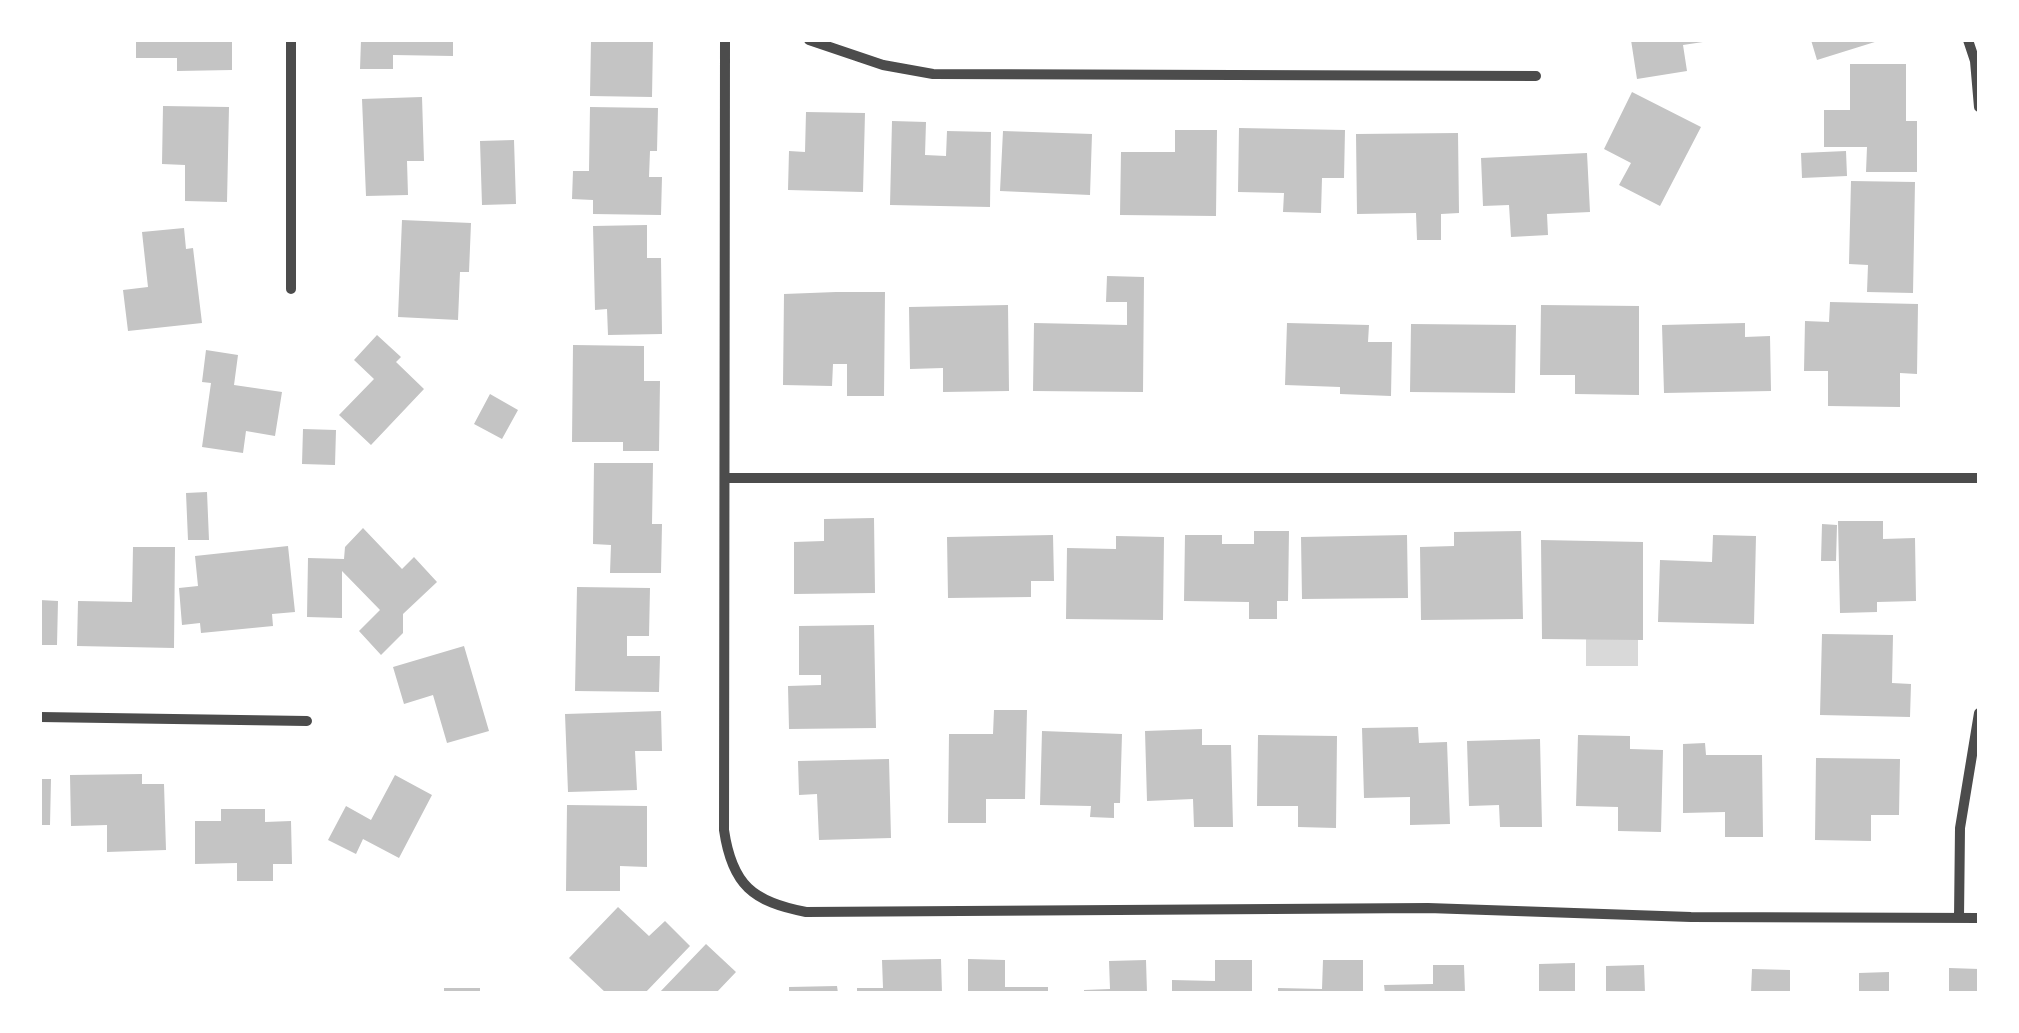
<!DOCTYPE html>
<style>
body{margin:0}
#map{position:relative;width:2019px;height:1033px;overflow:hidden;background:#fff;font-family:"Sofia Sans Condensed",sans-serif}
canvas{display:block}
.frame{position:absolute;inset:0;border:42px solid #fff;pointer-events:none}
</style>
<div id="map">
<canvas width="2019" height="1033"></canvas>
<div class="frame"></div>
</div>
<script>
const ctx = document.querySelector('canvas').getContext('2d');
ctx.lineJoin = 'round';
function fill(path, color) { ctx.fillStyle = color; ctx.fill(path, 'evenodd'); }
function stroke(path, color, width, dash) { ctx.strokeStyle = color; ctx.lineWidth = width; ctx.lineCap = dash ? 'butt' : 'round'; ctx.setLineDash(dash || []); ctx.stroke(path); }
fill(new Path2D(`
 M1586,639H1638V666H1586Z`), '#d9d9d9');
fill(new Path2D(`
 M136,40H232V70L177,71V58H136Z
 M361,40H453V56L393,55V69H360Z
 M591,40H653L652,97L590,96Z
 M1631,40H1703V42L1683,45L1687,71L1637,79Z
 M1811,40H1878V41L1817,60Z
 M1850,64H1906V121H1917V172H1866L1867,147H1824V110H1850Z
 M1632,92L1701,127L1660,206L1619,185L1631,163L1604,149Z
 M422,97L424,161H407L408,195L366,196L362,99Z
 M163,106L229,107L227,202L185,201V165L162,164Z
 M590,107L658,108L657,151H650L649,177H662L661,215L593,214V200L572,199L573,171H589Z
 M806,112L865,113L863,192L788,190L789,151L805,152Z
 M892,121L926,122L925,155L946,156L947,131L991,132L990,207L890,205Z
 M1239,128L1345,130L1344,178H1322L1321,213L1283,212L1284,193L1238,192Z
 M1175,130H1217L1216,216L1120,215L1121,152H1175Z
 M1003,131L1092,134L1090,195L1000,191Z
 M1458,133L1459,213L1441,214V240H1417L1416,213L1357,214L1356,134Z
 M514,140L516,204L482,205L480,141Z
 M1846,151L1847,176L1802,178L1801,153Z
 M1587,153L1590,212L1547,214L1548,235L1511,237L1509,205L1483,206L1481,158Z
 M1851,181L1915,182L1913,293L1867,292L1868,265L1849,264Z
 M402,220L471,223L469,272H460L458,320L398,317Z
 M647,225V258H661L662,334L608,335L607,309L595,310L593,226Z
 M184,228L186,249L193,248L202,323L128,331L123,290L148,287L142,232Z
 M1107,276L1144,277L1143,392L1033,391L1034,323L1127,325V302H1106Z
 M836,292H885L884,396H847V364H833L832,386L783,385L784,294Z
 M1830,302L1918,304L1917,374L1900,373V407L1828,406V371H1804L1805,321L1829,322Z
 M1008,305L1009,391L943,392V368L910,369L909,307Z
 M1541,305L1639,306V395L1575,394V375H1540Z
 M1287,323L1369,325L1368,342H1392L1391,396L1340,394V387L1285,385Z
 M1745,323V337L1770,336L1771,391L1664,393L1662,325Z
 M1411,324L1516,325L1515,393L1410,392Z
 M377,335L401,357L396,362L424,389L371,445L339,415L374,379L354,360Z
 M573,345L644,346V381H660L659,451H623V442H572Z
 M206,350L238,355L234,385L282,392L275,436L246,431L243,453L202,447L211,383L202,382Z
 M490,394L518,410L502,439L474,424Z
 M303,429L336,430L335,465L302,464Z
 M594,463H653L652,524H662L661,573H610L611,545L593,544Z
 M207,492L209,540H188L186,493Z
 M874,518L875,593L794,594V542L824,541V519Z
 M1838,521H1883V539L1915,538L1916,601L1877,602V612L1840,613Z
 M1822,524L1837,525L1836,561H1821Z
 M363,528L402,569L414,557L437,582L403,614V633L381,655L359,631L380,610L342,571V618L307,617L308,558L344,559L345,547Z
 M1254,531H1289L1288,601H1277V619H1249V602L1184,601L1185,535H1222V544H1254Z
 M1521,531L1523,619L1421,620L1420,547L1454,546V532Z
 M1053,535L1054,581H1031V597L948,598L947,537Z
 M1407,535L1408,598L1302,599L1301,537Z
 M1713,535L1756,536L1754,624L1658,622L1660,560L1712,562Z
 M1116,536L1164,537L1163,620L1066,619L1067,548L1116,549Z
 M1541,540L1643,542V640L1542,639Z
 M288,546L295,612L272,614L273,626L201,633L200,623L182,625L179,588L198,586L195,556Z
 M133,547H175L174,648L77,646L78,601L132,602Z
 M577,587L650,588L649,636H627V656H660L659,692L575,691Z
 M40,600L58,601L57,645H40Z
 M874,625L876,728L789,729L788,686L821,685V675H799V626Z
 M1822,634L1893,635L1892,683L1911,684L1910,717L1820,715Z
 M464,646L489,731L447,743L433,695L404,704L393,667Z
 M994,710H1027L1025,799H986V823H948L949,734H993Z
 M661,711L662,751H635L637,790L568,792L565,714Z
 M1418,727L1419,743L1447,742L1450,824L1410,825V797L1364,798L1362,728Z
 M1202,729V745H1231L1233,827H1194L1193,799L1147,801L1145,731Z
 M1042,731L1122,734L1120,803H1114V818L1090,817L1091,806L1040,805Z
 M1258,735L1337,736L1336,828L1298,827V806H1257Z
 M1578,735L1630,736V749L1663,750L1661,832L1618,831V807L1576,806Z
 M1540,739L1542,827H1500L1499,805L1469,806L1467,741Z
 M1705,743L1706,755H1762L1763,837H1725V812L1683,813V744Z
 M1816,758L1900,759L1899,815H1871V841L1815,840Z
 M889,759L891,838L819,840L817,794L799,795L798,761Z
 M142,774V784H164L166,850L107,852V825L71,826L70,775Z
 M395,775L432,795L399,858L363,839L356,854L328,840L346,806L371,820Z
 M40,779H51L50,825H40Z
 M567,805L647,806V867L620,866V891H566Z
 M221,809H265V822L291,821L292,864H273V881H237V863L195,864V821H221Z
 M618,907L649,936L665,921L690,946L645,993H606L569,958Z
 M706,944L736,972L716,993H659Z
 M941,959L942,993H857V988H883L882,960Z
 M968,959L1005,960V987H1048V993H968Z
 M1146,960L1147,993H1084V990L1110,989L1109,961Z
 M1215,960H1252V993H1172V980L1215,981Z
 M1323,960H1363V993H1278V988L1322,989Z
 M1575,963V993H1539V964Z
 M1433,965H1464L1465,993H1385L1384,985L1433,984Z
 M1644,965L1645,993H1606V966Z
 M1949,968L1979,969V993H1949Z
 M1752,969L1790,970V993H1751Z
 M1889,972V993H1859V973Z
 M837,986L838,993H789V987Z
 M444,988H480V993H444Z`), '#c4c4c4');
stroke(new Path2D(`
 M725,40L724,830C732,885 753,902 806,912L1428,908L1691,917L1979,918
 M809,40L883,65L933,74L1536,76
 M1968,40L1975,61L1979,107
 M291,289V40
 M725,478H1979
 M40,717L307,721
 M1959,918L1960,828L1979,713`), '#4c4c4c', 10);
</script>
